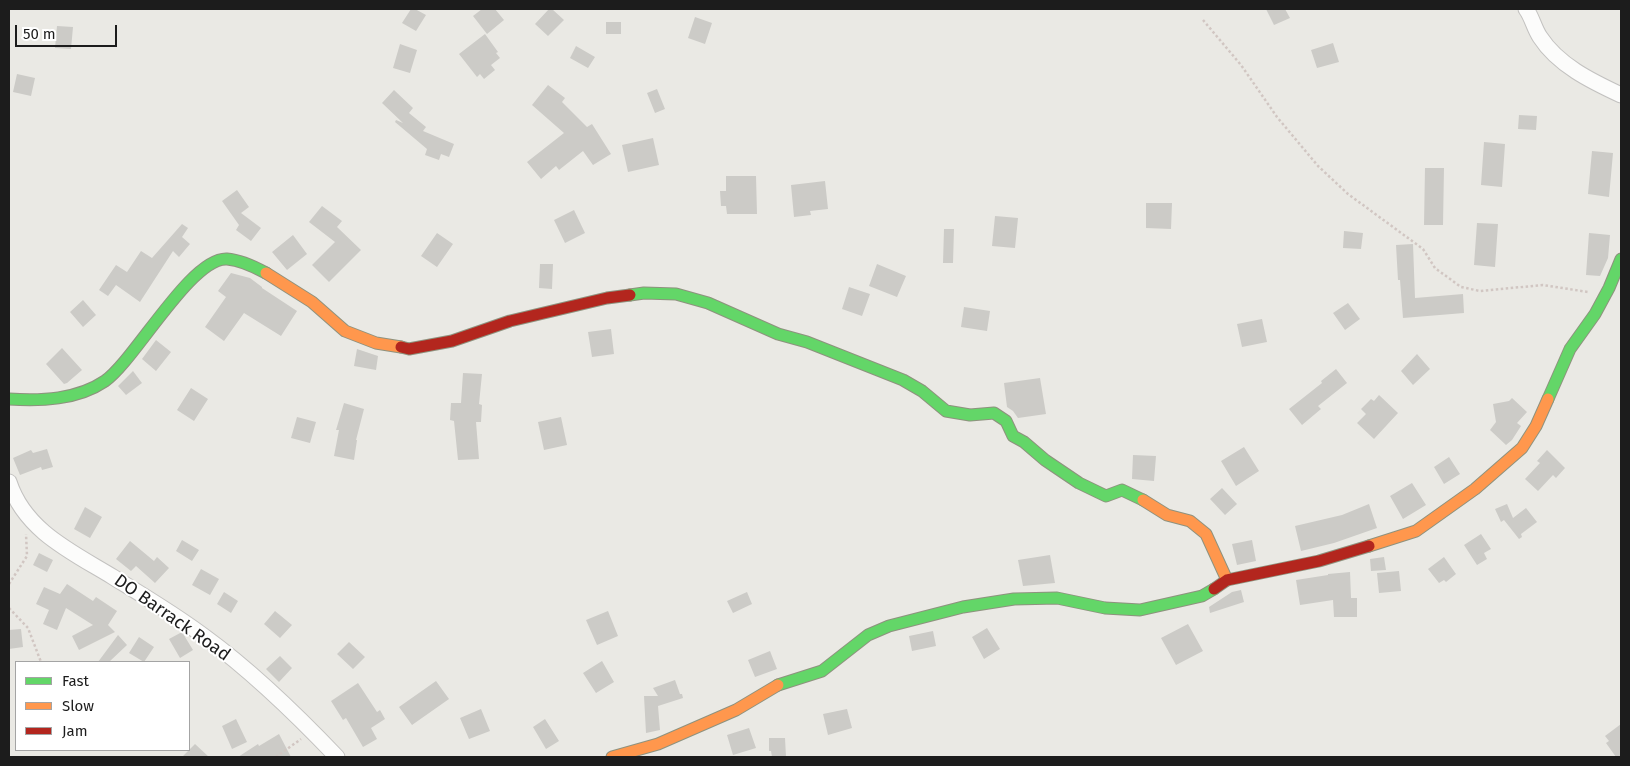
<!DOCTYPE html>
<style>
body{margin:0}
#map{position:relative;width:1630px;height:766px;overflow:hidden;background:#eae9e4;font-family:"Fira Sans",sans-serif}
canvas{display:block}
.frame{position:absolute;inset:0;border:10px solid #1c1c1c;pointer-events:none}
.legend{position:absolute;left:15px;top:661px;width:175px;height:90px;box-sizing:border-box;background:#fff;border:1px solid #a4a4a4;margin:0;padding:6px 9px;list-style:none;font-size:15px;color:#1c1c1c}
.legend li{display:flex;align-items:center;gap:10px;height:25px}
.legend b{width:25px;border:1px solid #a4a4a4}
.scale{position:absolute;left:15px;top:25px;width:102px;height:22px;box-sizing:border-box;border:2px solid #1c1c1c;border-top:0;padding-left:6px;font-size:15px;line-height:18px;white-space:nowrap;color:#1c1c1c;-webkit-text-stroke:4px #fff;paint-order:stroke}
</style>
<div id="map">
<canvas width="1630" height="766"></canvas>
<div class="frame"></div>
<ul class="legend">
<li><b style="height:6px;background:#63d668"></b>Fast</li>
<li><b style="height:6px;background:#ff974d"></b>Slow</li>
<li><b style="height:6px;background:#b3261e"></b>Jam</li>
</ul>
<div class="scale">50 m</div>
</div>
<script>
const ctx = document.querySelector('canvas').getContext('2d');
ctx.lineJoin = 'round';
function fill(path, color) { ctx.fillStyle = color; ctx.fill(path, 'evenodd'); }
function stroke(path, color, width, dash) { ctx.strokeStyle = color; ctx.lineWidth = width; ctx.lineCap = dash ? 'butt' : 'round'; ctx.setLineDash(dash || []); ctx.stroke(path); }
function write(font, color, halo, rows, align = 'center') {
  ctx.font = font + ' "Fira Sans",sans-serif'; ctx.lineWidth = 4; ctx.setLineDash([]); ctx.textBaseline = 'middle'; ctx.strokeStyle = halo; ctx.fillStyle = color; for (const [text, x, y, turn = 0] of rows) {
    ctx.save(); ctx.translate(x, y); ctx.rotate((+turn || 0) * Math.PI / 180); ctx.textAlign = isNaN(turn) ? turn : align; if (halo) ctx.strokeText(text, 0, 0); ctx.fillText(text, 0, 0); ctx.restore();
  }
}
fill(new Path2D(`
 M411,9H415L426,15L416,31L402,23Z
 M482,9H495L504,20L487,34L473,16Z
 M549,9H552L564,20L548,36L535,24Z
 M1266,9H1285L1290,18L1274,25Z
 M695,17L712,23L705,44L688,38Z
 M606,22H621V34H606Z
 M57,26L73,27L71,49L55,48Z
 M485,34L498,52L496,53L500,58L491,65L495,70L484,79L480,74L477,77L459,54Z
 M1333,43L1339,62L1317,68L1311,50Z
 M400,44L417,50L410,73L393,68Z
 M576,46L595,57L588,68L570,58Z
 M17,74L35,78L31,96L13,92Z
 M548,85L565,98L562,102L587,127L592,124L611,154L593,165L583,151L559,170L556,166L541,179L527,162L564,133L532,105Z
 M657,89L665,109L655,113L647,93Z
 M394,90L413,108L409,113L426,127L423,131L454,144L449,157L441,154L439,160L425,155L427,149L395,122L396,120L403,123L382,103Z
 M1519,115L1537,116L1536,130L1518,129Z
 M653,138L659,165L628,172L622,145Z
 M1484,142L1505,144L1502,187L1481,185Z
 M1592,151L1613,153L1609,197L1588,194Z
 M1425,168H1444L1443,225H1424Z
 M726,176H756L757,214H727L726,206H721L720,191H726Z
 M825,181L828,209L810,211L811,215L794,217L791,185Z
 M237,190L249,207L241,213L261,228L251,241L236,230L239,225L222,201Z
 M1146,203H1172L1171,229L1146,228Z
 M322,206L342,221L337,227L361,250L329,282L312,265L335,242L309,222Z
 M574,210L585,233L565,243L554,220Z
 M995,216L1018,218L1015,248L992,246Z
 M1477,223L1498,224L1495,267L1474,265Z
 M182,224L188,228L182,237L190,244L179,257L173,251L140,302L116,285L108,296L99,290L116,265L127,272L141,251L152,258Z
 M944,229H954L953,263H943Z
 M1344,231L1363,233L1361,249L1343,248Z
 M437,233L453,244L437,267L421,256Z
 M1589,233L1610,235L1608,258L1600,276L1586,275Z
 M293,235L307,254L287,270L272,252Z
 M1413,244L1415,298L1463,294L1464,313L1403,318L1400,280H1398L1396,245Z
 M540,264H553L552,289L539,288Z
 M877,264L906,276L897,297L869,286Z
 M231,273L250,278L262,287V288L297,311L281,336L244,313L224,341L205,327L226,297L218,291Z
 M849,287L870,294L862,316L842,309Z
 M83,300L96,315L83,327L70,312Z
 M1348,303L1360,319L1345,330L1333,313Z
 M964,307L990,311L987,331L961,327Z
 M1262,319L1267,342L1242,347L1237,324Z
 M611,329L614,354L592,357L588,332Z
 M156,340L171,352L156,371L142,359Z
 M62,348L82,370L67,383L64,384L46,364Z
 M357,349L378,356L376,370L354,366Z
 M1417,354L1430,369L1413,385L1401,371Z
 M1336,369L1347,383L1318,406L1321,409L1302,425L1289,409L1322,383L1321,381Z
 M133,371L142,383L126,395L118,386Z
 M463,373L482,374L479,404L482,405L481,422H476L479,459L458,460L454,421L450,420L451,403H461Z
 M1040,378L1046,414L1018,418L1013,411L1007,407L1004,383Z
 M191,388L208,399L194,421L177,410Z
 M1379,395L1398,413L1374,439L1357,423L1366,414L1361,409L1371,399L1374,401Z
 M1512,398L1527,412L1517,423L1521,426L1512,440L1506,445L1490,430L1496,422L1493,404L1509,401Z
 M344,403L364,409L356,440H357L354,460L334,456L339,430H336Z
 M297,417L316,422L310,443L291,438Z
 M561,417L567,445L544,450L538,422Z
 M1244,447L1259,471L1236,486L1221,461Z
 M47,449L53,467L42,470L41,467L20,475L13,458L31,450L33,453Z
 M1547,450L1565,468L1556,478L1553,475L1538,491L1525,479L1540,463L1537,461Z
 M1133,455L1156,456L1154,481L1132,479Z
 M1449,457L1460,474L1444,484L1434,467Z
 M1412,483L1426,505L1403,519L1390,496Z
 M1222,488L1237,504L1225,515L1210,499Z
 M1369,504L1377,528L1334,543L1301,551L1295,526L1342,515Z
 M1507,504L1513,518L1526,508L1537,522L1521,534L1522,537L1519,539L1504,520L1501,522L1495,509Z
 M85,507L102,517L90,538L74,529Z
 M1481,534L1491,549L1484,553L1487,559L1477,565L1464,545Z
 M182,540L199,550L192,561L176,551Z
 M1252,540L1256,561L1237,565L1232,544Z
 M130,541L154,561L157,557L169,568L155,583L136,566L131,571L116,559Z
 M39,553L53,560L47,572L33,565Z
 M1050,555L1055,583L1023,586L1018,560Z
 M1384,557L1386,570L1371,571L1370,559Z
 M1444,557L1456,574L1446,582L1444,580L1439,583L1428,569Z
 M201,569L219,579L210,595L192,585Z
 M1399,571L1401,591L1379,593L1377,573Z
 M1350,572L1351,598H1357V617H1334L1333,600L1300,605L1296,580L1328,575V574Z
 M67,584L93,601L96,597L117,611L108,625L115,632L79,650L72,636L93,625L66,608L57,630L43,624L49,610L36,604L44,587L60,594Z
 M1241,590L1244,602L1210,613L1209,607L1232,592Z
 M224,592L238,601L231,613L217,604Z
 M747,592L752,604L733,613L727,601Z
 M275,611L292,625L280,638L264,624Z
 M608,611L618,636L597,645L586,620Z
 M1188,624L1203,651L1176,665L1161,638Z
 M987,628L1000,649L984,659L972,637Z
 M21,629L23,647L9,649V630Z
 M933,631L936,646L912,651L909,636Z
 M182,632L193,650L180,658L169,639Z
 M118,635L127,645L109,662H98Z
 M139,637L154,647L144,662L129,653Z
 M349,642L365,657L353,669L337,654Z
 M770,651L777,669L755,677L748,660Z
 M280,656L292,668L279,682L266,669Z
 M602,661L614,682L596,693L583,673Z
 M675,680L680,694H682L683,698L658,706L660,730L646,733L644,696H658L653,688Z
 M436,681L449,699L412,725L399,707Z
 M358,683L377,712L380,710L385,719L371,728L377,739L363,747L346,718L343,720L331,701Z
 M481,709L490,731L469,739L460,718Z
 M847,709L852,728L828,735L823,714Z
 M236,719L247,742L232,749L222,726Z
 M545,719L559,741L546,749L533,727Z
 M1621,724V757H1616L1606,743L1609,741L1605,736Z
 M749,728L756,748L733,755L727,735Z
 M279,734L291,757H238L258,744L259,746Z
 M769,738H785L786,757H772L771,751H769Z
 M195,744L209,757H182Z`), '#cccbc7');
const street = new Path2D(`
 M1526,9C1532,17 1534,28 1540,37C1558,65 1591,81 1621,95
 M9,482C25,531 72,552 113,577C144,596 176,615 205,637C253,672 296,714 337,757`);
const fast = new Path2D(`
 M630,295L644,293L676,294L708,303L778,334L807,342L903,380L922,391L946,411L970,415L994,413L1006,421L1013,436L1024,442L1045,460L1079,483L1106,496L1122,490L1143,500
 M9,399C41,401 77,400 105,381C135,360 191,257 227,259C240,260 255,267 266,273
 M1548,399L1570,349L1595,314L1609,288L1621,259
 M778,685L822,671L868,635L889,626L963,607L1014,599L1057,598L1105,608L1140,610L1202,596L1214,589`);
const slow = new Path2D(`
 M266,273L312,302L345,331L376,343L401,347
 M1143,500L1167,515L1190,521L1206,534L1227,580
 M1369,546L1416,531L1475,489L1522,448L1536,426L1548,399
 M612,757L658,744L736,710L778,685`);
const jam = new Path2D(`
 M401,347L409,349L452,341L510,321L607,298L630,295
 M1214,589L1227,580L1319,561L1369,546`);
stroke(street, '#c3c2c0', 17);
stroke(fast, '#8e927e', 13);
stroke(slow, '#8e927e', 13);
stroke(jam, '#8e927e', 13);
stroke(new Path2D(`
 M1203,20L1241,65L1277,117L1318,166L1348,194L1423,249L1435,268L1461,287L1480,291L1543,285L1588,292
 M9,584L27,556L26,534
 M9,608L28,628L41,662
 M276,757L301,739`), '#d1c6c2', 2.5, [2.5, 2.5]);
stroke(street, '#fcfcfb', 15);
stroke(fast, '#63d668', 11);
stroke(slow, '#ff974d', 11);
stroke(jam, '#b3261e', 11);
write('18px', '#1c1c1c', '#fff', [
 ["DO Barrack Road",172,618,35]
]);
</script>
